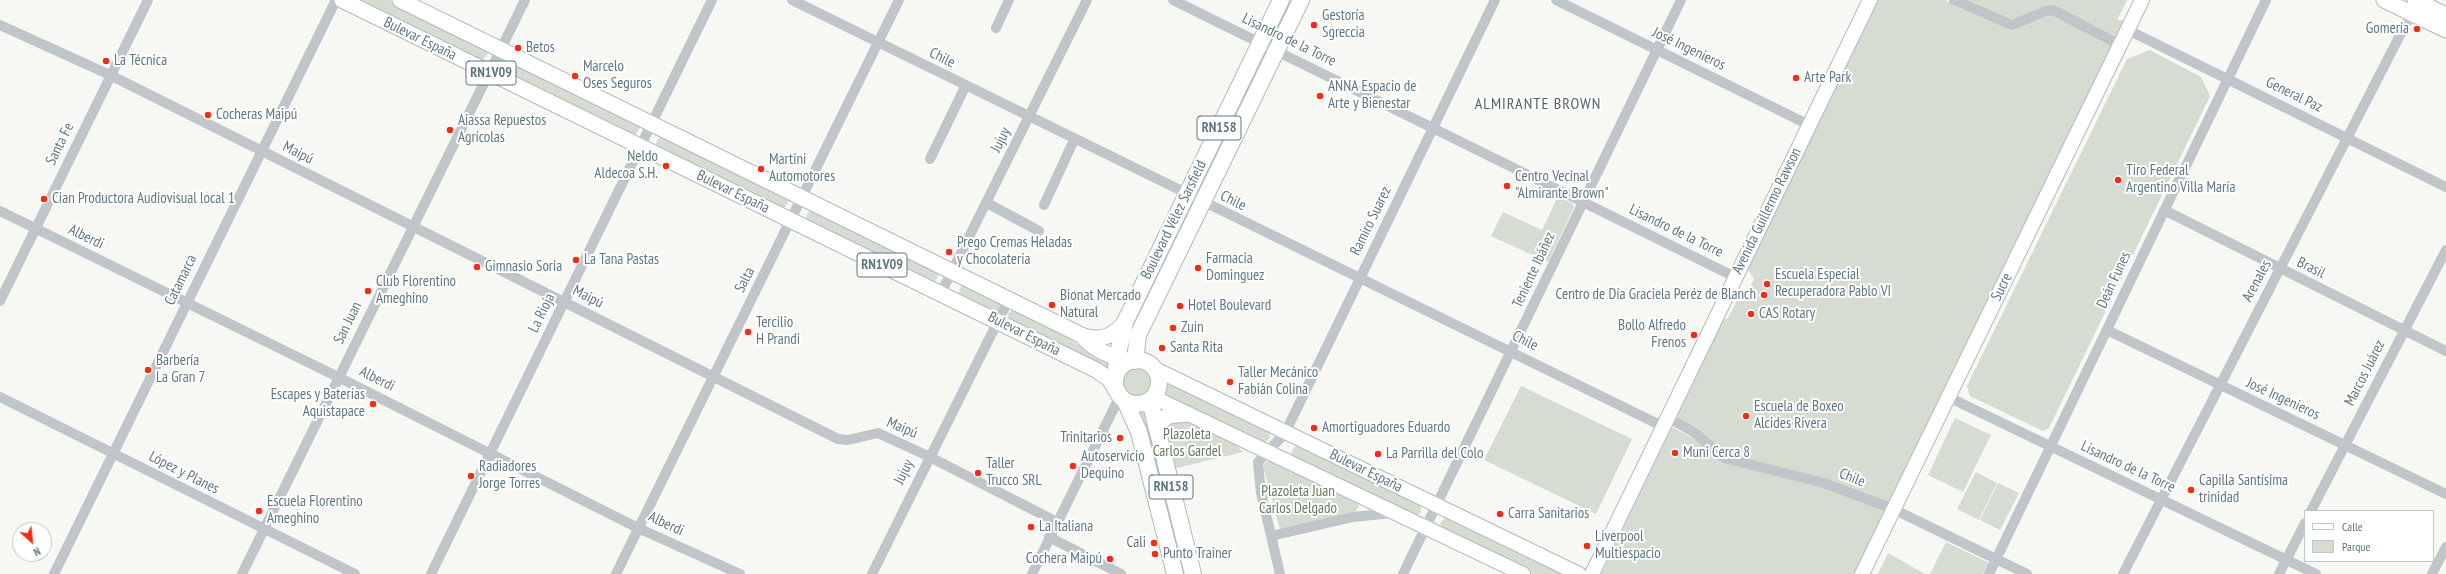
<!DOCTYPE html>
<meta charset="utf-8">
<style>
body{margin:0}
#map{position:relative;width:2446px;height:574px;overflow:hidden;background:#f7f7f3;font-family:"PT Sans Narrow",sans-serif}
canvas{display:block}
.legend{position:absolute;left:2304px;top:510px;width:130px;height:52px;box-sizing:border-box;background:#fff;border:1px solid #bfc9cd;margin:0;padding:5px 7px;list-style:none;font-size:12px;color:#5f7781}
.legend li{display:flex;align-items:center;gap:8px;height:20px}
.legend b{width:20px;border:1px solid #bfc9cd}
.north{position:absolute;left:12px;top:522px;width:40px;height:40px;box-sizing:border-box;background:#fff;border:1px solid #bfc9cd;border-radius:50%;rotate:153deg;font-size:11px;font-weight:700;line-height:16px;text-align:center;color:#5f7781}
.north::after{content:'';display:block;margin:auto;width:14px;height:18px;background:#f32b17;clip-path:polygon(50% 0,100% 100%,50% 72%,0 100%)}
</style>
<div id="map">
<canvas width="2446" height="574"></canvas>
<ul class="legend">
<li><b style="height:5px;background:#fff"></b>Calle</li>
<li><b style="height:11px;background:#d7dcd2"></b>Parque</li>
</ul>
<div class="north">N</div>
</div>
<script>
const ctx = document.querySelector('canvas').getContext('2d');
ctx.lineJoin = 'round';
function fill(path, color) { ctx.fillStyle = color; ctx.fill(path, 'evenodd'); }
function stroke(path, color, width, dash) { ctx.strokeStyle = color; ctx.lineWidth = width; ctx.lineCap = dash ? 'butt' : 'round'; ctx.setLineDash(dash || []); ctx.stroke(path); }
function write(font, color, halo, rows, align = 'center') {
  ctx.font = font + ' "PT Sans Narrow",sans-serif'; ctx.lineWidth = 4; ctx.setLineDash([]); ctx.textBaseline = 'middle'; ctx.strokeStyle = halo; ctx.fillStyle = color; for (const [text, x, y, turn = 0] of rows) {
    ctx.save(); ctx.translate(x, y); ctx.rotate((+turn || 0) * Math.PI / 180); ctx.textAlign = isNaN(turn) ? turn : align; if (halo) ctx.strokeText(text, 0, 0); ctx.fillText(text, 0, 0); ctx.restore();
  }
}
fill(new Path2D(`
 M354,0H389L486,48L488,54L482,61Z
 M1878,0H1945L2010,29L2016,21L1962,0H2127L2117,20H2124L2115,39L2049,13L2112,46L1856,574H1601L1672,427L1726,456L1680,421L1677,413L1721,322L1728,318L1740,295L1748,292L1754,279L1747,268Z
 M2150,50L2201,77L2210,96L2049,428L2043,431L1970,396L1967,386L2127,59Z
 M506,61L641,126L634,137L502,72V67Z
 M660,136L790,199L784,209L656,147V143Z
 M1558,196L1573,204L1574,207L1548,262L1491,236L1503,212L1542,230Z
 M811,209L940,273L934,283L807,221L806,216Z
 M1188,212L1130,333V355L1124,352L1128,332Z
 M962,283L1001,303L999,310L995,313L958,295Z
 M1013,309L1051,325L1077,344L1109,363L1108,370L1009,320L1008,314Z
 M1122 383a16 16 0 1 1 32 0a16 16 0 1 1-32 0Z
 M1166,381L1269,431L1270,438L1264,443L1164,397Z
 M1521,386L1632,439L1596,514L1484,460Z
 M1137,412H1145L1188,574H1178Z
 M1182,418L1236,445L1243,452L1173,469L1164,425Z
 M1955,418L1991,435L1963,492L1928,475Z
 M1299,446L1421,505V512L1416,516L1291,456L1293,448Z
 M1269,460L1358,502L1359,506L1355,512L1280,530L1264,470V464Z
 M1976,472L1997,483L1979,520L1957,509Z
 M1998,483L2019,493L2000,530L1980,520Z
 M1446,517L1569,574H1533L1444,531L1440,523Z
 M1946,542L1989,563L1983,574H1930Z
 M1888,553L1925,574H1878Z`), '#d7dcd2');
const secondary = new Path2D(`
 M1153,368L1579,574
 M1153,397L1523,574
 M1592,574L1870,0
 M1862,574L2142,0`);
const primary = new Path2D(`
 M342,0L1096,370L1109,379L1117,392
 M400,0L1081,335C1099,342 1113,337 1125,322
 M2384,0L2446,30
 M2415,0L2446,15
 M1083,337C1095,351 1115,358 1132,361`);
const trunk = new Path2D(`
 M1115 382a22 22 0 1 1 44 0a22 22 0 1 1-44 0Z
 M1135,361L1138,335L1301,0
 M1115,380L1117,358L1125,322L1281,0
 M1150,400L1193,574
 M1125,401L1139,432L1175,574
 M1156,426L1169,415L1186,414`);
stroke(secondary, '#b1b9bd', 16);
stroke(primary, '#b2b9bc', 17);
stroke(trunk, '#b2b8bb', 18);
stroke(new Path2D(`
 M792,0L1662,426
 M1173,0L1735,277
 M1556,0L1809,125
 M1954,0L2012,25L2046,11L2053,10L2120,45
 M0,25L110,75L838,439L848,440L878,433L928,456L1057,522
 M996,28L1009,0
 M2128,30L2446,187
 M930,159L965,87
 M987,203L1039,231
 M1044,205L1074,140
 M2164,210L2446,351
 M0,211L338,377L638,528L740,574
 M941,293L1087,0
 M0,301L148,0
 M2107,330L2446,494
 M0,397L355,574
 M1948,397L2316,574
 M1667,417L1695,433L1724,458L1824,483L1893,509L2027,574
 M2311,511L2446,250
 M1271,536L1353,517L1392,513
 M1049,537L1121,574
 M54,574L336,0
 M242,574L525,0
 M431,574L712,0
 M616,574L899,0
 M872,574L1009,299
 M1032,574L1120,396
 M1280,574L1261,493L1258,462L1285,433L1495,0
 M1403,574L1681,0
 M1989,574L2266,0
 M2123,574L2414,8
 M2279,574L2305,523
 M2432,574L2446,547`), '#bfc5c8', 10);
stroke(secondary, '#fff', 14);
stroke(primary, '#fff', 15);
stroke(trunk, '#fff', 16);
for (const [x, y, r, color] of [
 [1314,25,4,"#f32b17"],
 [2417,29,4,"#f32b17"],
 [518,48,4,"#f32b17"],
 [106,61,4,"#f32b17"],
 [575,76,4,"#f32b17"],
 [1796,78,4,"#f32b17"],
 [1320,96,4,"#f32b17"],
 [208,115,4,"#f32b17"],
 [450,130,4,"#f32b17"],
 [666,166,4,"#f32b17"],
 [761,169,4,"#f32b17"],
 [2118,180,4,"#f32b17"],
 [1507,186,4,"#f32b17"],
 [44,199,4,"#f32b17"],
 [949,252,4,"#f32b17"],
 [576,260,4,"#f32b17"],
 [477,267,4,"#f32b17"],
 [1198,268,4,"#f32b17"],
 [1767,284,4,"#f32b17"],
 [368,291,4,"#f32b17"],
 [1764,295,4,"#f32b17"],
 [1052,305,4,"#f32b17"],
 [1180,306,4,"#f32b17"],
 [1751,314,4,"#f32b17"],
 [1173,328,4,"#f32b17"],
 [748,332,4,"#f32b17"],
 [1694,335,4,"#f32b17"],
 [1162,348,4,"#f32b17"],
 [148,370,4,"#f32b17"],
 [1230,382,4,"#f32b17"],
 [373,404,4,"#f32b17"],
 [1746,416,4,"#f32b17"],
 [1314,428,4,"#f32b17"],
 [1120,438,4,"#f32b17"],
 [1675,453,4,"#f32b17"],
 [1378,454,4,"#f32b17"],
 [1073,466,4,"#f32b17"],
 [978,473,4,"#f32b17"],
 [471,476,4,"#f32b17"],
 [2191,490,4,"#f32b17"],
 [259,511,4,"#f32b17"],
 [1500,514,4,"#f32b17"],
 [1031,527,4,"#f32b17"],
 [1154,543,4,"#f32b17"],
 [1587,546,4,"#f32b17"],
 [1155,554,4,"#f32b17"],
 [1110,559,4,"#f32b17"]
]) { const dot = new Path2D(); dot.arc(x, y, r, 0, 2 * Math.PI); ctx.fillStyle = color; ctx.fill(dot); stroke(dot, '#fff', 1.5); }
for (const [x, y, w] of [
 [491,73,50],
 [1219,128,44],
 [882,265,50],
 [1171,487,44]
]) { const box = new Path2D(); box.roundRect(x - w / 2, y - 12, w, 24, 3); ctx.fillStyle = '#fff'; ctx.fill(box); stroke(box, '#5f7781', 1); }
write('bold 14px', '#5f7781', null, [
 ["RN1V09",491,73],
 ["RN158",1219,128],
 ["RN1V09",882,265],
 ["RN158",1171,487]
]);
write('15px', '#5f7781', '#fff', [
 ["Gestoría",1322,16],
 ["Sgreccia",1322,33],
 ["Gomería",2409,29,"right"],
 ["Betos",526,48],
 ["La Técnica",114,61],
 ["Marcelo",583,67],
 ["Oses Seguros",583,84],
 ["Arte Park",1804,78],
 ["ANNA Espacio de",1328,87],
 ["Arte y Bienestar",1328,104],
 ["Cocheras Maipú",216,115],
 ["Aiassa Repuestos",458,121],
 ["Agrícolas",458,138],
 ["Neldo",658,157,"right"],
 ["Aldecoa S.H.",658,174,"right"],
 ["Martini",769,160],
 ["Automotores",769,177],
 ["Tiro Federal",2126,171],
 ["Argentino Villa María",2126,188],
 ["Centro Vecinal",1515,177],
 ["\"Almirante Brown\"",1515,194],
 ["Cian Productora Audiovisual local 1",52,199],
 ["Prego Cremas Heladas",957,243],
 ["y Chocolatería",957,260],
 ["Farmacia",1206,259],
 ["Dominguez",1206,276],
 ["La Tana Pastas",584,260],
 ["Gimnasio Soria",485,267],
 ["Escuela Especial",1775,275],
 ["Recuperadora Pablo VI",1775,292],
 ["Club Florentino",376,282],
 ["Ameghino",376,299],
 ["Centro de Día Graciela Peréz de Blanch",1756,295,"right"],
 ["Bionat Mercado",1060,296],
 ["Natural",1060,313],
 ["Hotel Boulevard",1188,306],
 ["CAS Rotary",1759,314],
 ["Tercilio",756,323],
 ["H Prandi",756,340],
 ["Bollo Alfredo",1686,326,"right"],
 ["Frenos",1686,343,"right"],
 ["Zuin",1181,328],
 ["Santa Rita",1170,348],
 ["Barbería",156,361],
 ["La Gran 7",156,378],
 ["Taller Mecánico",1238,373],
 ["Fabián Colina",1238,390],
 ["Escapes y Baterías",365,395,"right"],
 ["Aquistapace",365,412,"right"],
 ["Escuela de Boxeo",1754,407],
 ["Alcides Rivera",1754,424],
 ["Amortiguadores Eduardo",1322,428],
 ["Trinitarios",1112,438,"right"],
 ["Muni Cerca 8",1683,453],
 ["La Parrilla del Colo",1386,454],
 ["Autoservicio",1081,457],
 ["Dequino",1081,474],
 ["Taller",986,464],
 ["Trucco SRL",986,481],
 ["Radiadores",479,467],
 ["Jorge Torres",479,484],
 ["Capilla Santísima",2199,481],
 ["trinidad",2199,498],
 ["Escuela Florentino",267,502],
 ["Ameghino",267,519],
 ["Carra Sanitarios",1508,514],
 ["La Italiana",1039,527],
 ["Liverpool",1595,537],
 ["Multiespacio",1595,554],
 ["Cali",1146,543,"right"],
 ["Punto Trainer",1163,554],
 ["Cochera Maipú",1102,559,"right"]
], 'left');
write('15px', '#5f7781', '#fff', [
 ["Bulevar España",420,39,26],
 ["Lisandro de la Torre",1289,40,26],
 ["José Ingenieros",1689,49,26],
 ["Chile",942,58,26],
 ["General Paz",2294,95,26],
 ["Jujuy",1001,140,-63],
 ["Santa Fe",60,144,-64],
 ["Maipú",298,153,27],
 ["Bulevar España",733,192,26],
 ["Chile",1233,201,26],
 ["Avenida Guillermo Rawson",1767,211,-64],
 ["Boulevard Vélez Sarsfield",1174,220,-64],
 ["Ramiro Suarez",1371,221,-64],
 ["Lisandro de la Torre",1676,231,26],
 ["Alberdi",86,237,26],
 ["Brasil",2311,268,26],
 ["Teniente Ibáñez",1534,270,-65],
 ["Catamarca",181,280,-64],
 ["Salta",745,280,-63],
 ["Deán Funes",2114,280,-65],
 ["Arenales",2257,281,-62],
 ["Sucre",2002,287,-64],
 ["Maipú",588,297,27],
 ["La Rioja",542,313,-64],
 ["San Juan",348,323,-64],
 ["Bulevar España",1024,334,27],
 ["Chile",1525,341,26],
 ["Marcos Juárez",2365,373,-63],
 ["Alberdi",377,379,27],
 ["José Ingenieros",2283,399,25],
 ["Maipú",902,428,23],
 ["Lisandro de la Torre",2128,467,25],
 ["Bulevar España",1366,471,26],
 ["Jujuy",904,472,-64],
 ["López y Planes",184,473,27],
 ["Chile",1852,478,21],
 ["Alberdi",666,524,25]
]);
write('15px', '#67795f', '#fff', [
 ["Plazoleta",1187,435],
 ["Carlos Gardel",1187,452],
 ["Plazoleta Juan",1298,492],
 ["Carlos Delgado",1298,509]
]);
ctx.letterSpacing = '1px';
write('16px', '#52646c', '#fff', [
 ["ALMIRANTE BROWN",1538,104]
]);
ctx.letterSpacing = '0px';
</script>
